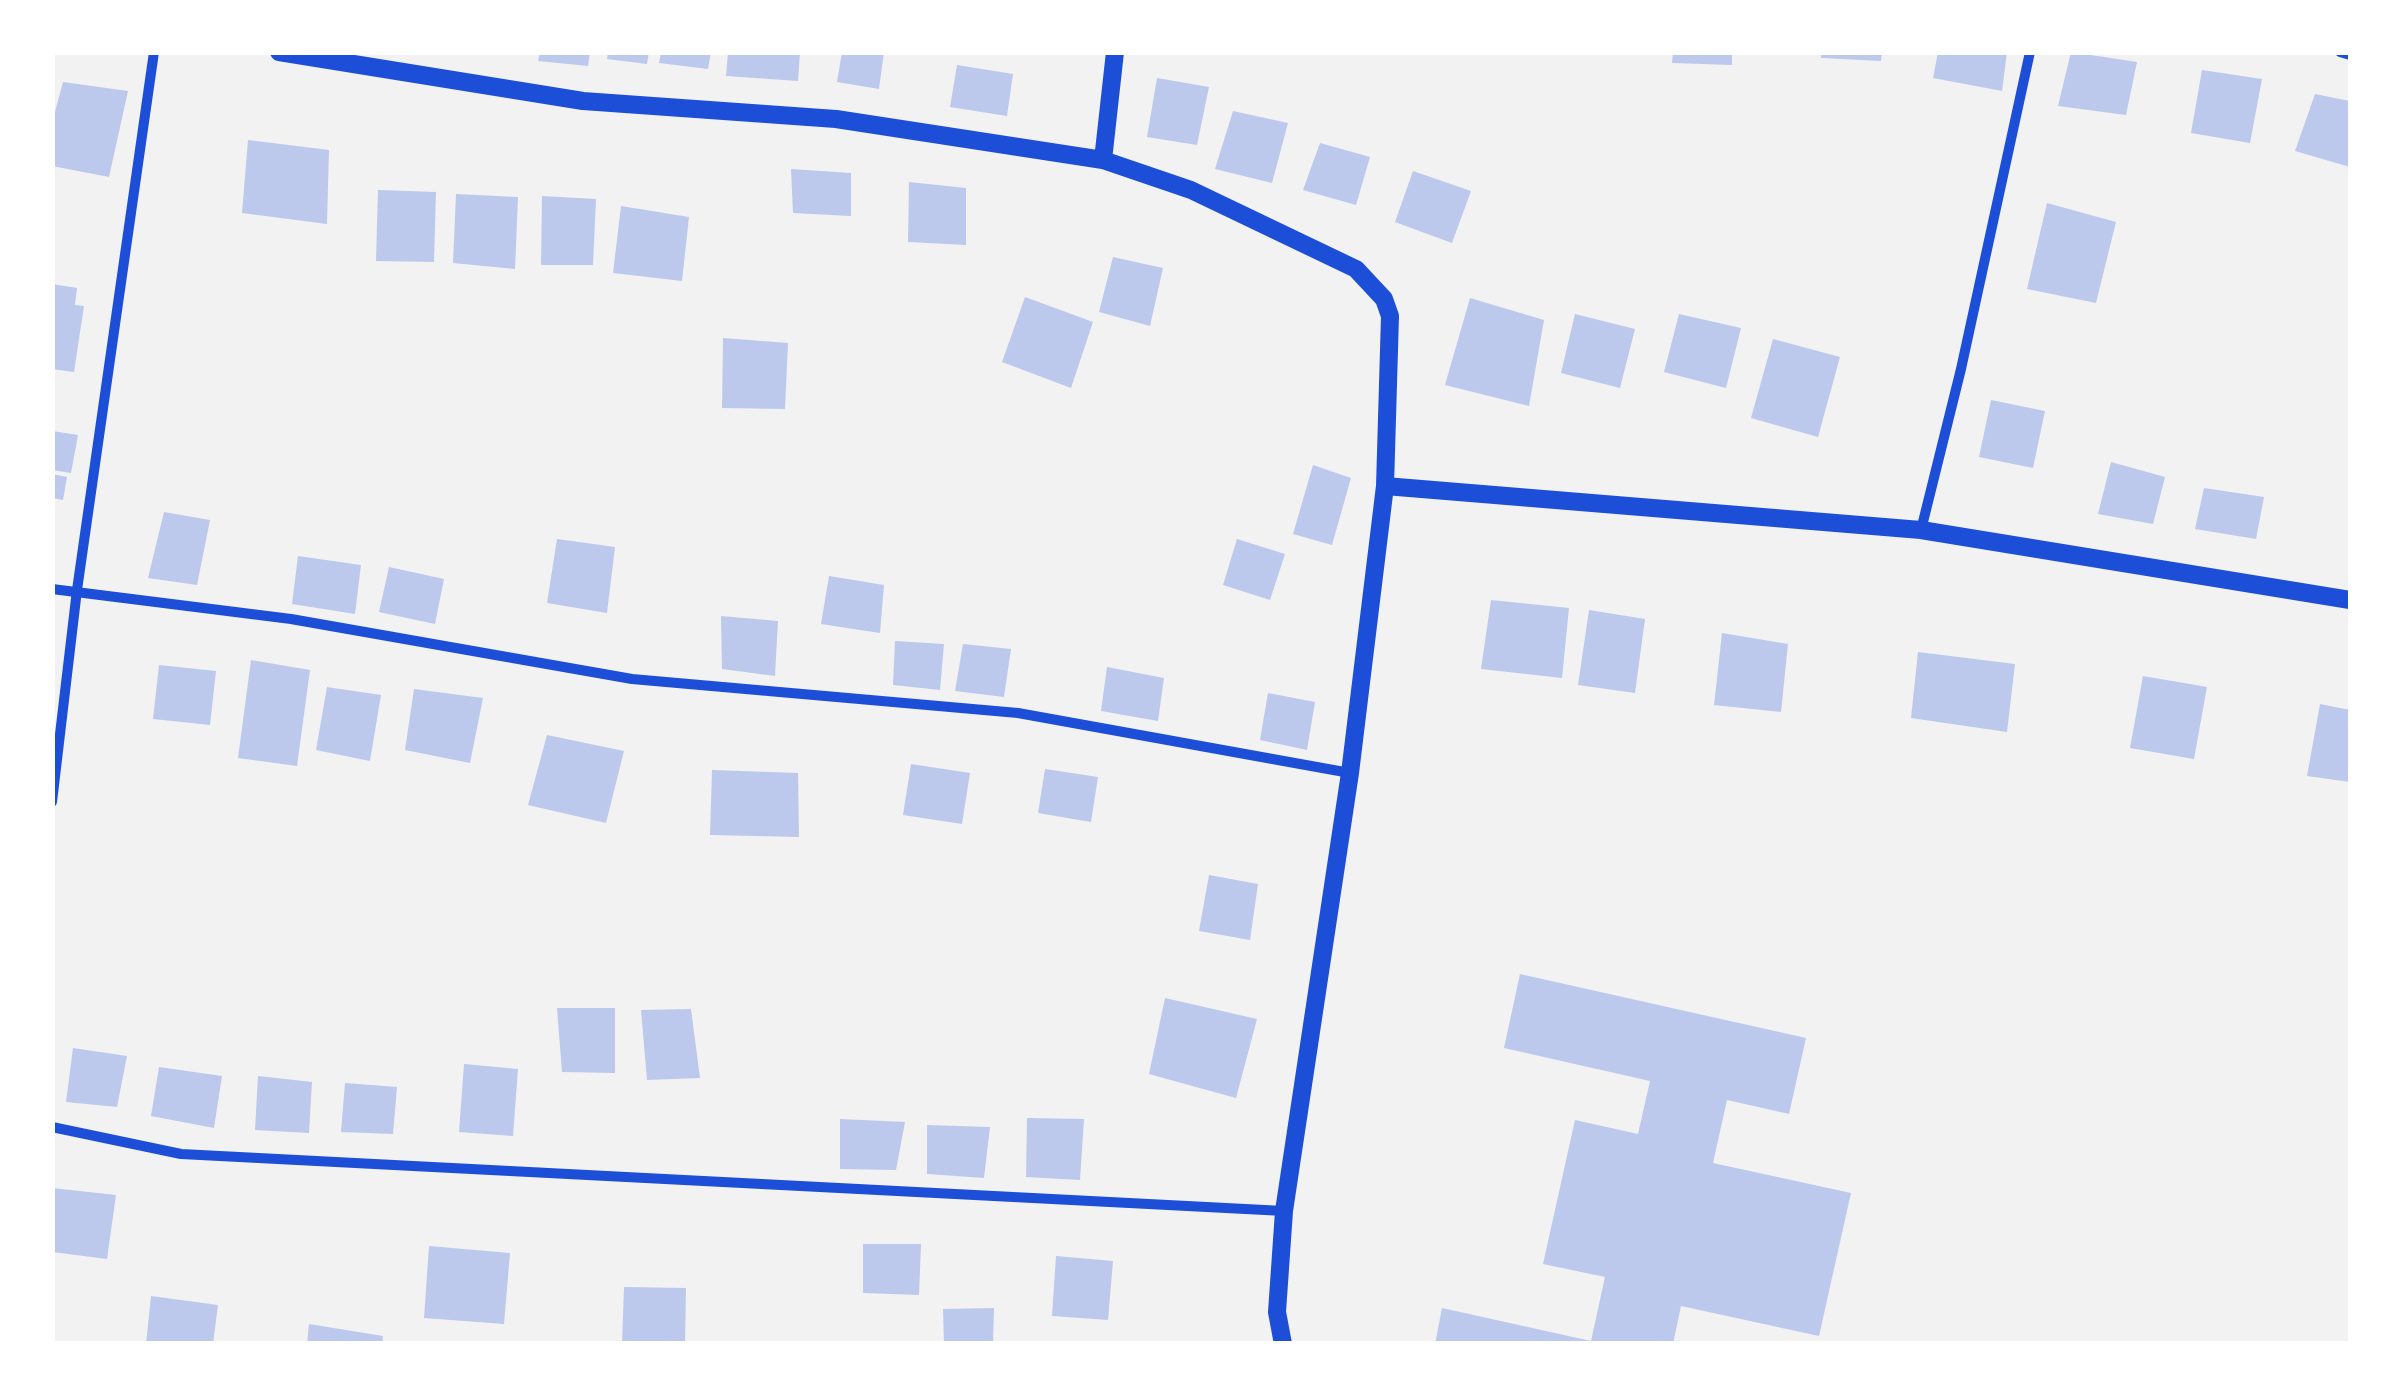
<!DOCTYPE html>
<style>
body{margin:0}
#map{position:relative;width:2403px;height:1396px;overflow:hidden;background:#f2f2f2;font-family:Literata,serif}
canvas{display:block}
.frame{position:absolute;inset:0;border:55px solid #fff;pointer-events:none}
</style>
<div id="map">
<canvas width="2403" height="1396"></canvas>
<div class="frame"></div>
</div>
<script>
const ctx = document.querySelector('canvas').getContext('2d');
ctx.lineJoin = 'round';
function fill(path, color) { ctx.fillStyle = color; ctx.fill(path, 'evenodd'); }
function stroke(path, color, width, dash) { ctx.strokeStyle = color; ctx.lineWidth = width; ctx.lineCap = dash ? 'butt' : 'round'; ctx.setLineDash(dash || []); ctx.stroke(path); }
fill(new Path2D(`
 M540,52H590L588,66L538,61Z
 M608,52H649L647,64L607,59Z
 M661,52H711L708,69L659,63Z
 M728,52H800L798,81L726,76Z
 M842,52H884L879,89L837,82Z
 M1673,52H1732V65L1672,63Z
 M1821,52H1882L1881,61L1821,58Z
 M1938,52H2007L2002,91L1933,78Z
 M2071,52L2137,62L2126,115L2058,106Z
 M957,65L1013,74L1007,116L950,107Z
 M2202,70L2262,79L2250,143L2191,133Z
 M1157,78L1209,87L1197,145L1147,137Z
 M63,82L128,91L109,177L52,166V123Z
 M2315,94L2350,101V167L2295,151Z
 M1233,111L1288,123L1272,183L1215,169Z
 M248,140L329,150L327,224L242,213Z
 M1320,143L1370,157L1356,205L1303,190Z
 M791,169L851,173V216L793,213Z
 M1413,171L1471,191L1452,243L1395,222Z
 M909,182L966,188V245L908,242Z
 M378,190L436,192L434,262L376,261Z
 M456,194L518,197L515,269L453,263Z
 M542,196L596,199L593,265H541Z
 M2047,203L2116,222L2096,303L2027,289Z
 M621,206L689,217L682,281L613,273Z
 M1113,257L1163,268L1150,326L1099,312Z
 M52,284L77,288L75,305L84,306L74,372L52,369Z
 M1025,297L1093,322L1071,388L1002,362Z
 M1470,298L1544,320L1529,406L1445,385Z
 M1575,314L1635,329L1620,388L1561,373Z
 M1679,314L1741,328L1726,388L1664,372Z
 M723,338L788,343L785,409L722,408Z
 M1773,339L1840,357L1818,437L1751,418Z
 M1991,400L2045,411L2033,468L1979,457Z
 M52,431L78,435L71,473L52,470Z
 M2111,462L2165,477L2153,524L2098,514Z
 M1313,465L1351,478L1332,545L1293,534Z
 M52,474L67,477L63,500L52,498Z
 M2204,488L2264,497L2256,539L2195,529Z
 M164,512L210,520L197,585L148,578Z
 M557,539L615,547L607,613L547,603Z
 M1237,539L1285,554L1270,600L1223,585Z
 M298,556L361,565L355,614L292,604Z
 M389,567L444,579L435,624L379,612Z
 M829,576L884,585L880,633L821,624Z
 M1491,600L1569,608L1562,678L1481,669Z
 M1589,610L1645,619L1635,693L1578,685Z
 M721,616L778,621L775,676L722,669Z
 M1722,633L1788,644L1781,712L1714,705Z
 M895,641L944,644L940,690L893,685Z
 M963,644L1011,649L1004,697L955,691Z
 M1918,652L2015,664L2007,732L1911,718Z
 M251,660L310,670L297,766L238,758Z
 M159,665L216,671L210,725L153,719Z
 M1107,667L1164,678L1158,721L1101,711Z
 M2143,676L2207,687L2194,759L2130,748Z
 M327,687L381,695L370,761L316,750Z
 M414,689L483,698L470,763L405,750Z
 M1268,693L1315,702L1307,750L1260,740Z
 M2320,704L2350,710V782L2307,776Z
 M547,735L624,751L606,823L528,805Z
 M911,764L970,773L962,824L903,815Z
 M1045,769L1098,777L1091,822L1038,813Z
 M712,770L798,773L799,837L710,835Z
 M1209,875L1258,884L1250,940L1199,931Z
 M1520,974L1806,1038L1789,1114L1727,1100L1713,1163L1851,1193L1819,1336L1681,1306L1673,1344H1435L1442,1308L1591,1341L1605,1277L1543,1264L1575,1120L1638,1134L1650,1081L1504,1048Z
 M1165,998L1257,1019L1236,1098L1149,1074Z
 M557,1008H615V1073L562,1072Z
 M691,1009L700,1078L647,1080L641,1010Z
 M73,1048L127,1056L117,1107L66,1102Z
 M464,1064L518,1069L513,1136L459,1132Z
 M159,1067L222,1076L214,1128L151,1116Z
 M258,1076L312,1082L309,1133L255,1130Z
 M345,1083L397,1087L393,1134L341,1132Z
 M1027,1118L1084,1119L1080,1180L1026,1177Z
 M840,1119L905,1122L896,1170L840,1169Z
 M927,1125L990,1127L984,1178L927,1174Z
 M52,1188L116,1195L107,1259L52,1252Z
 M863,1244H921L919,1295L863,1293Z
 M429,1246L510,1253L504,1324L424,1318Z
 M1056,1256L1113,1261L1108,1320L1052,1316Z
 M624,1287L686,1288L685,1344H622Z
 M151,1296L218,1305L213,1344H146Z
 M994,1308L993,1344H944L943,1309Z
 M309,1324L383,1336L382,1344H307Z`), '#bdc9ec');
stroke(new Path2D(`
 M2340,52L2350,55
 M1921,530L1961,369L2030,52
 M52,589L291,619L632,679L1018,713L1350,773
 M52,802L77,590L154,52
 M52,1127L181,1154L1284,1211`), '#1d4ed8', 10);
stroke(new Path2D(`
 M279,52L583,101L836,119L1103,160L1191,190L1356,269L1384,299L1390,316L1385,486L1350,773L1284,1211L1277,1312L1283,1344
 M1103,160L1115,52
 M1385,486L1921,530L2350,600`), '#1d4ed8', 18);
</script>
